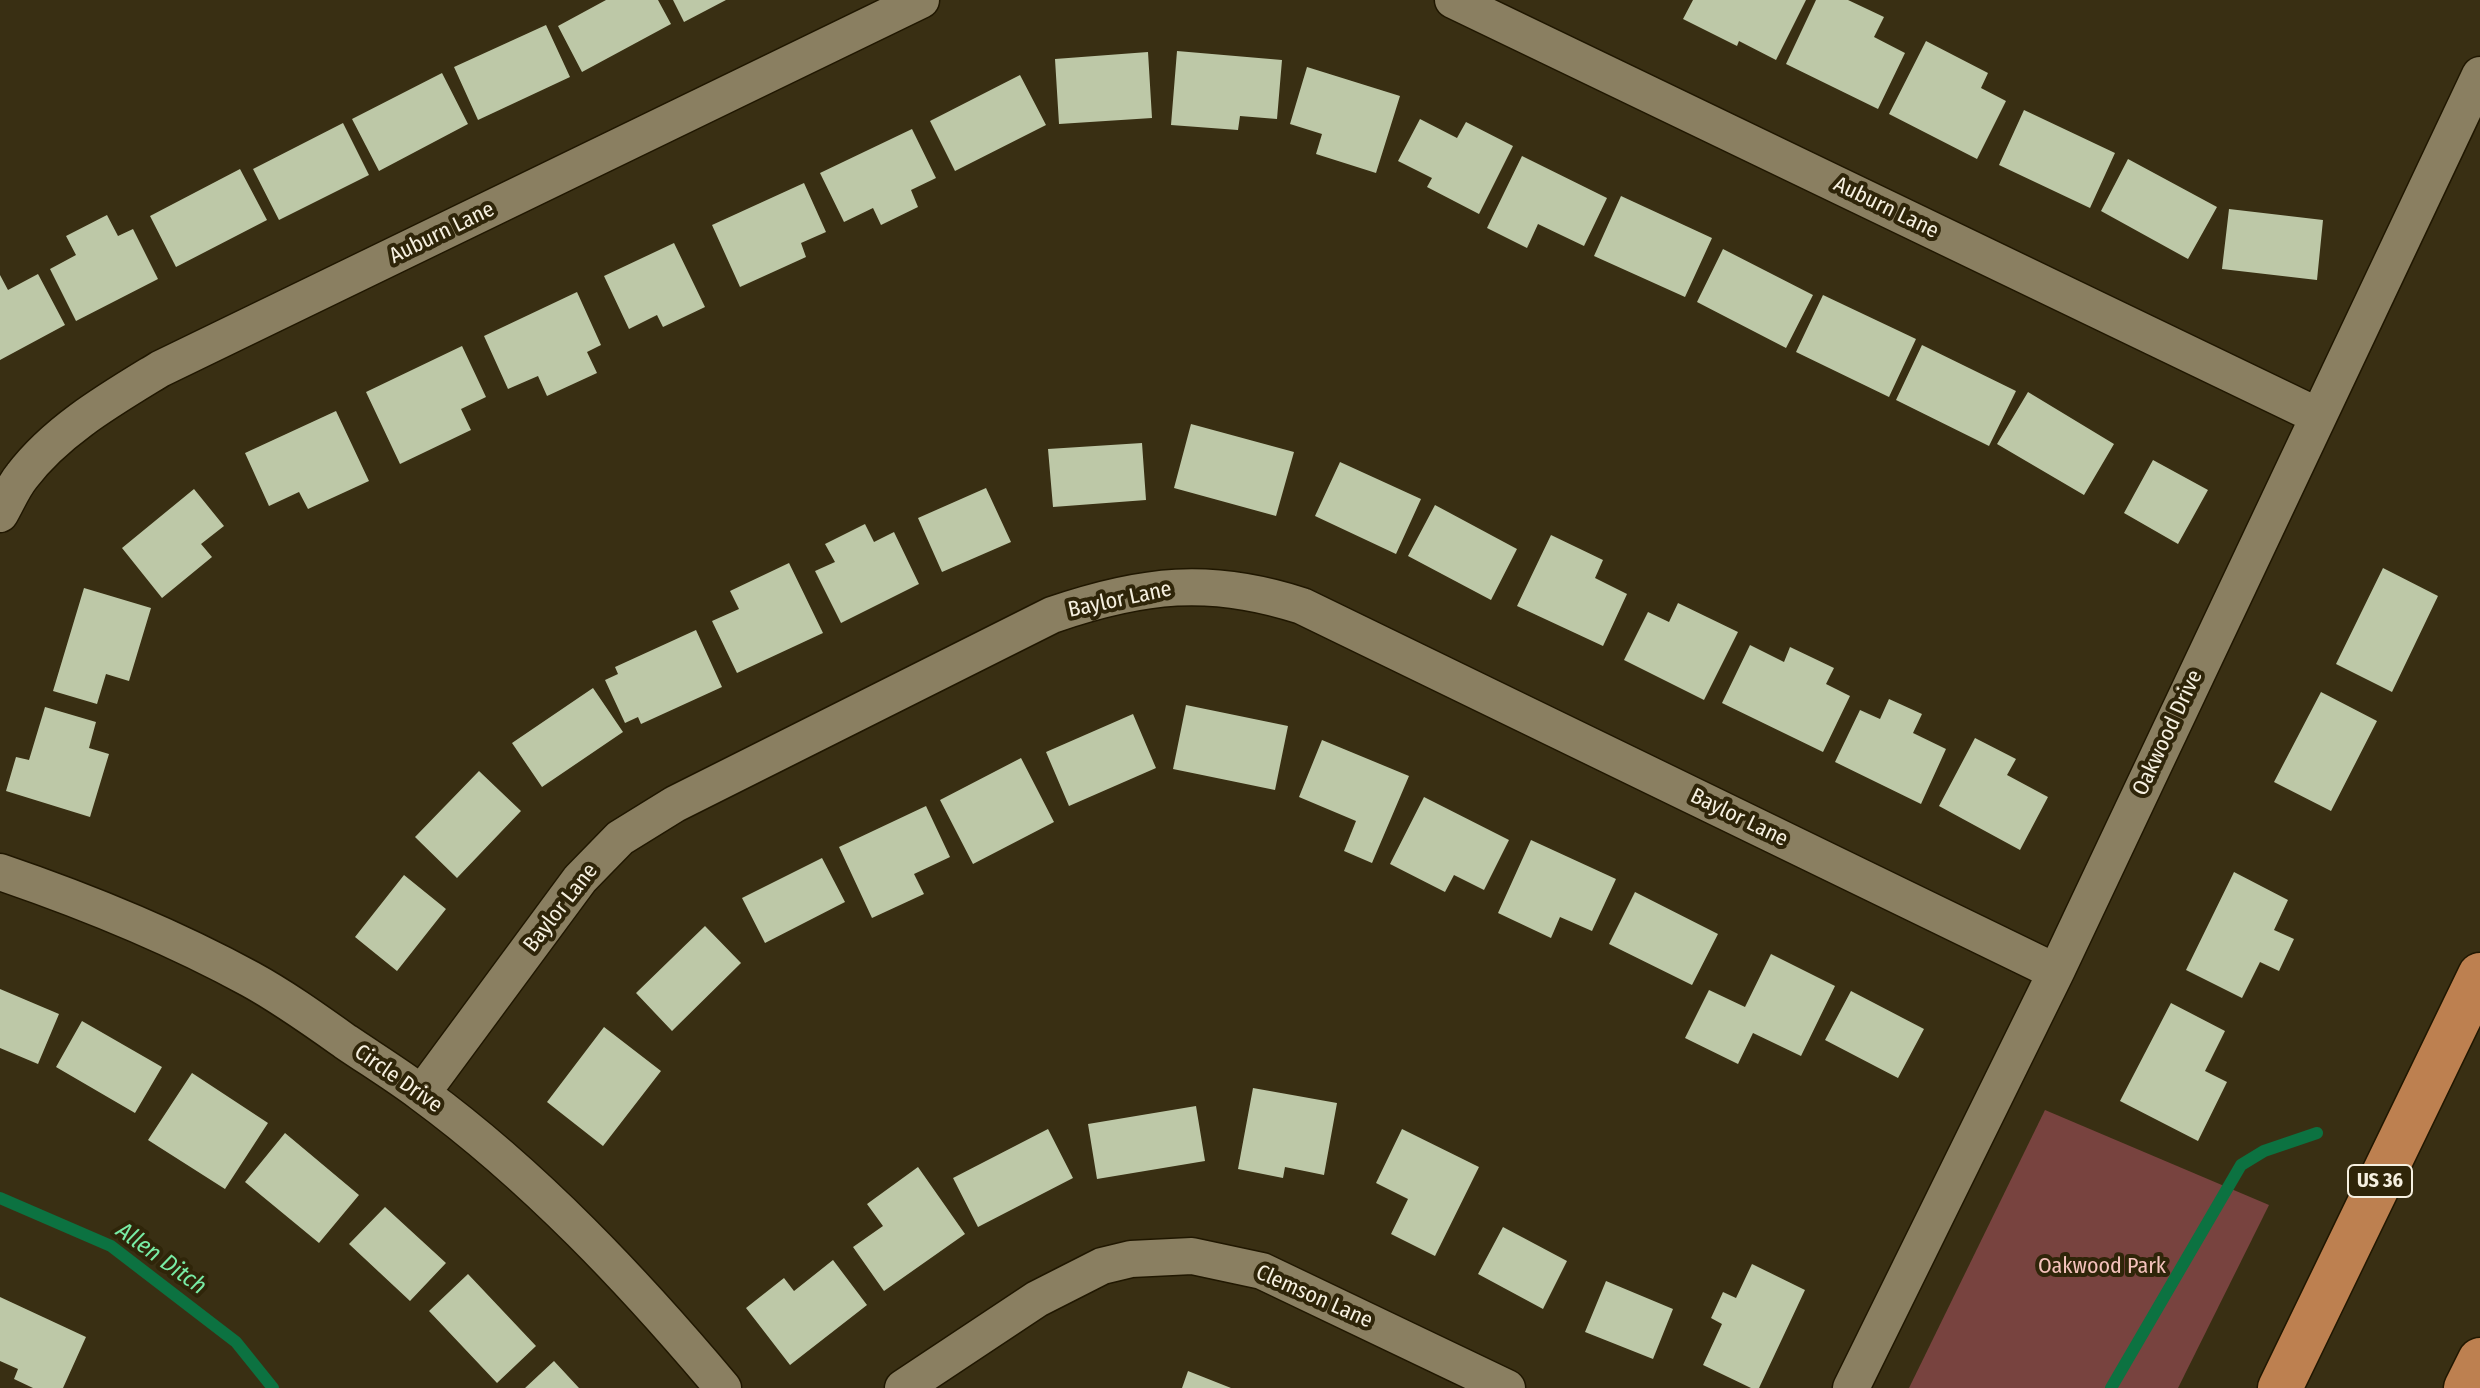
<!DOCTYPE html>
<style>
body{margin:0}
canvas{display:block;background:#392f13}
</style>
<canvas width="2480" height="1388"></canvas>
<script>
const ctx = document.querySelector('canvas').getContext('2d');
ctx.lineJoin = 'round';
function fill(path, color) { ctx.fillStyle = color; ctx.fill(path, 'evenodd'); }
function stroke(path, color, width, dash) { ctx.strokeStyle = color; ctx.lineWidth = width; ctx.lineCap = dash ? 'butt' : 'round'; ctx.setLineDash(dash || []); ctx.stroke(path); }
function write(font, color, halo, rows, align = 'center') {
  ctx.font = font + ' "Fira Sans Condensed",sans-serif'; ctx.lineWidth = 8; ctx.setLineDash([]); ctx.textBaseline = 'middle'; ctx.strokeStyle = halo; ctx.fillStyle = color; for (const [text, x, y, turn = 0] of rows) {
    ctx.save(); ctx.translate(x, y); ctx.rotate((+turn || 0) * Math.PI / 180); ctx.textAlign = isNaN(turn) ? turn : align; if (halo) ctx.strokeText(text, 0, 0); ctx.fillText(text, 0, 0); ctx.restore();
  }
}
fill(new Path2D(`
 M2045,1110L2269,1205L2178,1388H1909Z`), '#78433f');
stroke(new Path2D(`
 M0,1198L111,1246L236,1342L273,1388
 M2111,1388L2241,1165L2264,1151L2317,1133`), '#0c7241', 12);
fill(new Path2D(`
 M606,0H658L671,24L582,72L558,26Z
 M673,0H726L684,22Z
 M1693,0H1806L1776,60L1739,41L1737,46L1683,19Z
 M1816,0H1848L1884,17L1874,37L1905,53L1878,109L1786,64Z
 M546,25L570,77L478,120L454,67Z
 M1926,41L1988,73L1981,88L2006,101L1977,159L1889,114Z
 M1177,51L1282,60L1277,119L1240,116L1238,130L1171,125Z
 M1148,52L1152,118L1059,124L1055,59Z
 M1307,67L1400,96L1376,173L1316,154L1322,134L1290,124Z
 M442,73L468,124L379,171L352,119Z
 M1020,75L1046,125L955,171L930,121Z
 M2024,110L2115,153L2090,208L1999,165Z
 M1420,119L1457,138L1466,122L1513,146L1479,214L1427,187L1432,178L1398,161Z
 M343,123L369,175L279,220L253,169Z
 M912,129L936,178L911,190L918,207L881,225L873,208L844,222L820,173Z
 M1522,156L1607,198L1584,246L1538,224L1527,248L1487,228Z
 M2128,159L2217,207L2188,259L2101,211Z
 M240,169L267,220L176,267L150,216Z
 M804,183L826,232L801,243L806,257L740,287L712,225Z
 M1621,196L1712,238L1685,297L1594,256Z
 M2229,209L2323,220L2317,280L2222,269Z
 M107,215L118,236L133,229L158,279L76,321L50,269L76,255L66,236Z
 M674,243L705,307L663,327L657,315L629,329L604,276Z
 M1723,249L1813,295L1786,348L1697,302Z
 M38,274L65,325L0,360V275L8,290Z
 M577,292L601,345L587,352L597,373L547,396L538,376L508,389L484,336Z
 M1823,295L1916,339L1889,397L1796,352Z
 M1922,345L2016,391L1989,446L1896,400Z
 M462,346L486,397L461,409L471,430L400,464L366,392Z
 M2028,392L2114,444L2084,495L1997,444Z
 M336,411L369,481L308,509L299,492L269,506L245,453Z
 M1191,424L1294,452L1276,516L1174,488Z
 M1142,443L1146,500L1053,507L1048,449Z
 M2153,460L2208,490L2178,544L2124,513Z
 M1340,462L1421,499L1396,554L1315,516Z
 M986,488L1011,542L942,572L918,518Z
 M194,489L224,526L201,544L212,557L162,598L122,548Z
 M1435,505L1517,549L1491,600L1408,556Z
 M865,524L874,542L894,532L919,584L841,623L815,571L835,562L825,544Z
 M1551,535L1603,560L1595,578L1627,594L1603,646L1517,606Z
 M789,563L823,633L737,673L712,621L739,609L730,591Z
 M2383,568L2438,596L2392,692L2336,664Z
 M84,588L151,608L129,681L106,674L97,704L53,691Z
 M1678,603L1738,632L1704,700L1624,660L1648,612L1669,622Z
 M696,630L722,687L641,724L638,717L625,723L605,680L618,674L615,667Z
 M1750,645L1784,662L1790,647L1834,668L1826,684L1850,696L1823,752L1722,703Z
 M593,688L623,732L542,787L512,743Z
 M2321,692L2377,721L2331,811L2274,782Z
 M1889,699L1922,714L1913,733L1946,749L1921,804L1835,762L1860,710L1880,719Z
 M1186,705L1288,726L1275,790L1173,769Z
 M45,707L96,722L89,748L109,754L90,817L6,791L16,757L29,760Z
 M1133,714L1156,768L1069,806L1046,752Z
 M1975,738L2016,759L2007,775L2048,797L2020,850L1939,806Z
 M1322,740L1409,776L1372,863L1344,851L1356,821L1299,797Z
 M1021,758L1054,822L973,864L940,800Z
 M479,771L521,811L457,878L415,837Z
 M1424,797L1509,840L1484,890L1454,875L1445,892L1390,864Z
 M926,806L950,857L914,874L924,894L872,918L839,847Z
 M1531,840L1616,879L1592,931L1560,917L1551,938L1498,913Z
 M822,858L845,902L765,943L742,898Z
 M2234,872L2288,900L2274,930L2294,939L2279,971L2260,962L2242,998L2186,970Z
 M404,875L446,909L397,971L355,937Z
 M1635,892L1718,934L1692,985L1609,944Z
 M705,926L741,963L672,1031L636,993Z
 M1771,954L1835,986L1801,1056L1753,1033L1738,1064L1685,1038L1709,990L1745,1007Z
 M0,989L59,1014L38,1064L0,1048Z
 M1851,991L1924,1029L1898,1078L1825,1040Z
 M2171,1003L2225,1031L2205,1071L2227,1082L2198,1141L2120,1101Z
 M82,1021L162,1067L135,1113L56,1067Z
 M604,1027L661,1071L603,1146L547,1102Z
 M192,1073L268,1123L225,1189L148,1140Z
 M1253,1088L1337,1103L1324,1175L1285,1167L1283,1178L1238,1169Z
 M1196,1106L1205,1161L1097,1179L1088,1124Z
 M1048,1129L1073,1178L978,1227L953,1178Z
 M1402,1129L1479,1167L1435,1256L1391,1234L1408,1199L1376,1183Z
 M285,1133L359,1195L319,1243L245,1182Z
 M918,1167L965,1234L884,1291L853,1247L883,1226L867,1204Z
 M385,1207L446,1263L410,1301L349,1244Z
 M1503,1227L1567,1261L1543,1309L1478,1274Z
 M833,1260L867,1305L790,1365L746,1308L784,1278L794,1291Z
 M1752,1264L1805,1290L1759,1388H1751L1703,1365L1722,1324L1711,1318L1723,1292L1736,1298Z
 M468,1274L536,1346L497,1383L429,1311Z
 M1606,1281L1673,1309L1653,1359L1585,1332Z
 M0,1297L86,1337L63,1388H33L14,1379L18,1369L0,1361Z
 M554,1361L579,1388H525Z
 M1188,1371L1231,1388H1182Z`), '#bdc8a7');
const street = new Path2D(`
 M1453,0L2318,416
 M0,514C7,502 13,487 22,476C57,430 111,399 160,369L921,0
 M0,872C85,901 171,936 250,979C283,997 315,1020 346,1042C371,1059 397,1075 421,1093C534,1176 633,1281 723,1388
 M422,1093L580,879L620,838L675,804L1052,615C1142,584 1210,576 1302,606L2056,972
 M903,1388L1037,1299L1102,1266L1131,1259L1192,1256L1262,1271L1507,1388
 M1851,1388L2056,972L2480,75`);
const highway = new Path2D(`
 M2280,1388L2480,975
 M2466,1388L2480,1360`);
stroke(street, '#201700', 39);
stroke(highway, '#201700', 47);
stroke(street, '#8a7f61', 36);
stroke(highway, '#bd8050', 44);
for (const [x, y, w] of [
 [2380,1181,64]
]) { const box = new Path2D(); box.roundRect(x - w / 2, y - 16, w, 32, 6); ctx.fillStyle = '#2f2509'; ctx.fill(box); stroke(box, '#f6f0e0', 2); }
write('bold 20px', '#f6f0e0', null, [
 ["US 36",2380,1181]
]);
write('22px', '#f6f0e0', '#2f2509', [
 ["Auburn Lane",1886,208,26],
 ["Auburn Lane",442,233,-26],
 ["Baylor Lane",1120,600,-12],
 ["Oakwood Drive",2168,733,-65],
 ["Baylor Lane",1739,818,26],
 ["Baylor Lane",561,908,-52],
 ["Circle Drive",398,1079,35],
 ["Clemson Lane",1314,1297,24]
]);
write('22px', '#f4c2bc', '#2f2509', [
 ["Oakwood Park",2102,1267]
]);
write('italic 24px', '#78eca5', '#2f2509', [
 ["Allen Ditch",161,1259,36]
]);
</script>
